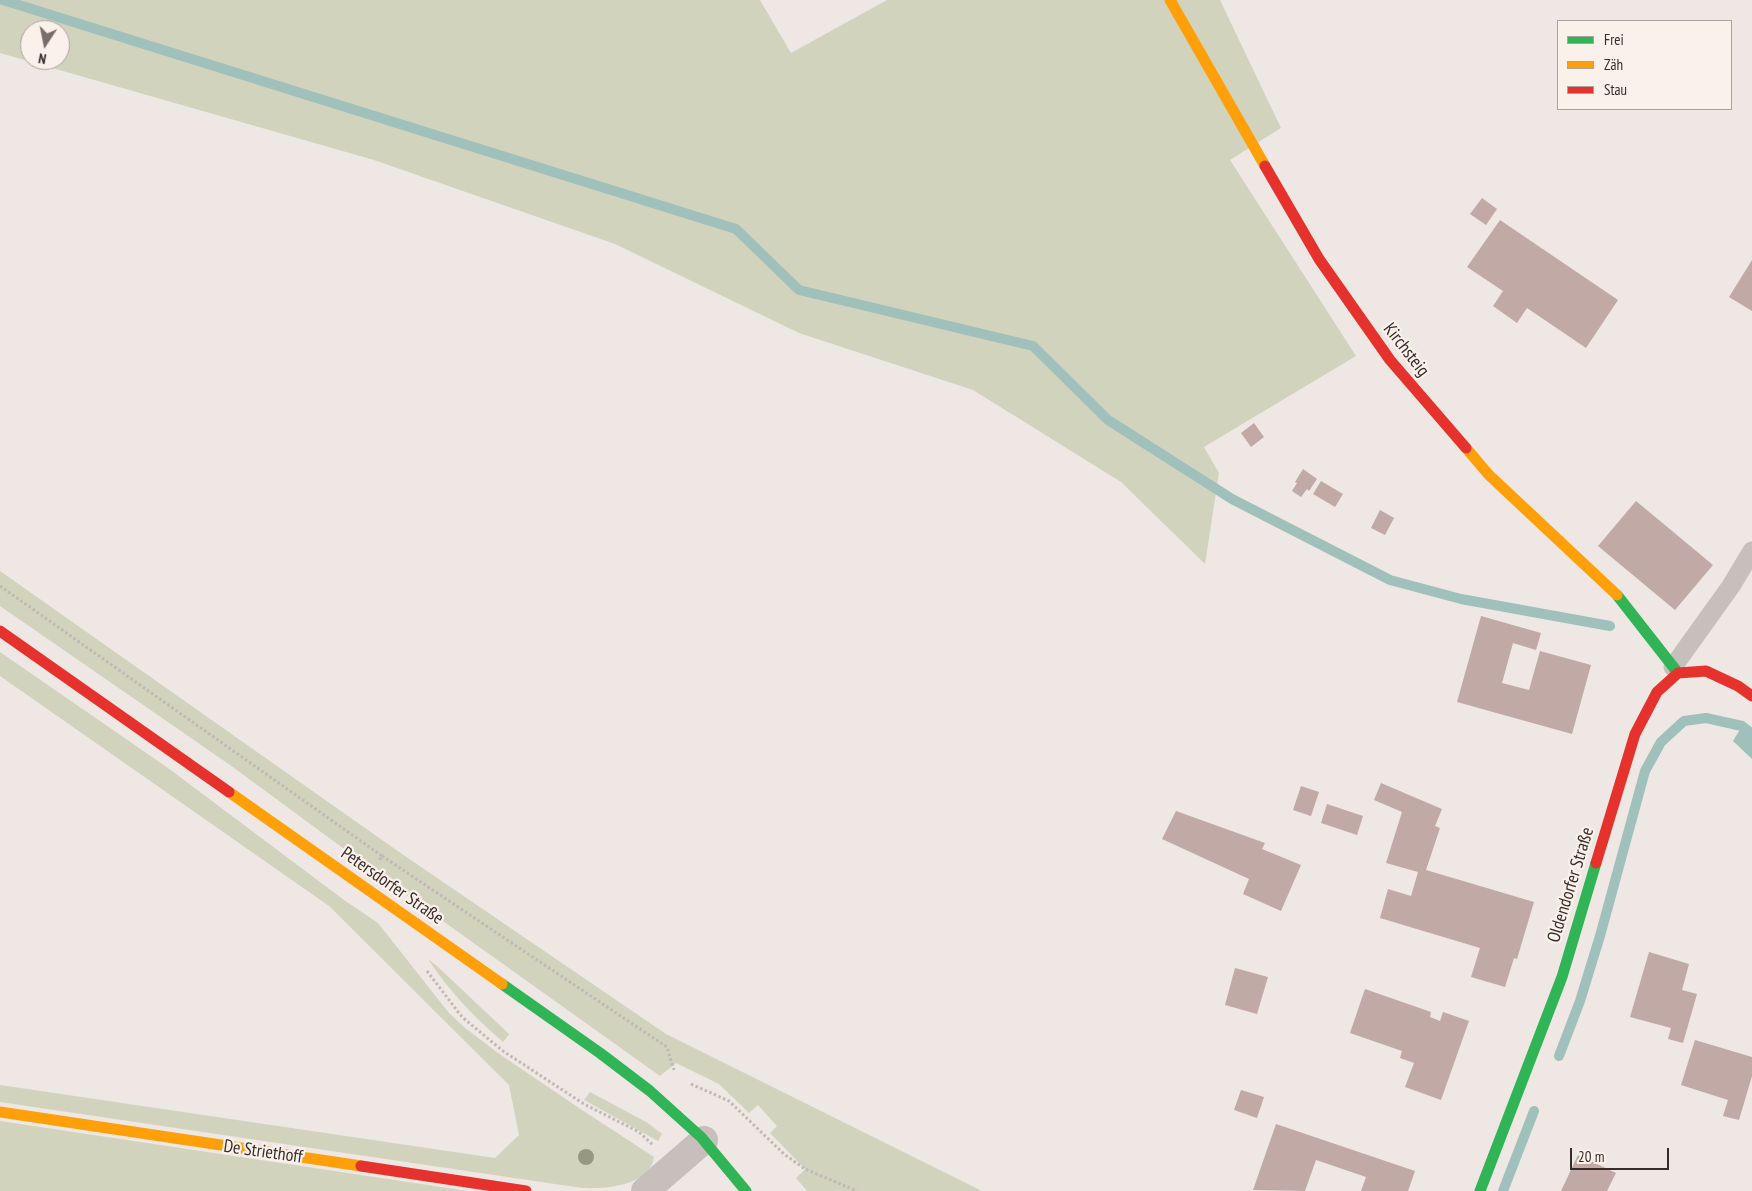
<!DOCTYPE html>
<meta charset="utf-8">
<style>
body{margin:0}
#map{position:relative;width:1752px;height:1191px;overflow:hidden;background:#eee7e3;font-family:"PT Sans Narrow",sans-serif}
canvas{display:block}
.legend{position:absolute;left:1557px;top:20px;width:175px;height:90px;box-sizing:border-box;background:#faf1eb;border:1px solid #aca29d;margin:0;padding:6px 9px;list-style:none;font-size:15px;color:#382c29}
.legend li{display:flex;align-items:center;gap:10px;height:25px}
.legend b{width:25px;border:1px solid #aca29d}
.north{position:absolute;left:20px;top:20px;width:50px;height:50px;box-sizing:border-box;background:#faf1eb;border:1px solid #aca29d;border-radius:50%;rotate:191deg;font-size:14px;font-weight:700;line-height:20px;text-align:center;color:#382c29}
.north::after{content:'';display:block;margin:auto;width:18px;height:22px;background:#786d6a;clip-path:polygon(50% 0,100% 100%,50% 72%,0 100%)}
.scale{position:absolute;left:1570px;top:1148px;width:99px;height:22px;box-sizing:border-box;border:2px solid #382c29;border-top:0;padding-left:6px;font-size:15px;line-height:18px;white-space:nowrap;color:#382c29;-webkit-text-stroke:4px #faf1eb;paint-order:stroke}
</style>
<div id="map">
<canvas width="1752" height="1191"></canvas>
<ul class="legend">
<li><b style="height:6px;background:#30b455"></b>Frei</li>
<li><b style="height:6px;background:#ff9f0a"></b>Zäh</li>
<li><b style="height:6px;background:#e5322d"></b>Stau</li>
</ul>
<div class="north">N</div>
<div class="scale">20 m</div>
</div>
<script>
const ctx = document.querySelector('canvas').getContext('2d');
ctx.lineJoin = 'round';
function fill(path, color) { ctx.fillStyle = color; ctx.fill(path, 'evenodd'); }
function stroke(path, color, width, dash) { ctx.strokeStyle = color; ctx.lineWidth = width; ctx.lineCap = dash ? 'butt' : 'round'; ctx.setLineDash(dash || []); ctx.stroke(path); }
function write(font, color, halo, rows, align = 'center') {
  ctx.font = font + ' "PT Sans Narrow",sans-serif'; ctx.lineWidth = 4.5; ctx.setLineDash([]); ctx.textBaseline = 'middle'; ctx.strokeStyle = halo; ctx.fillStyle = color; for (const [text, x, y, turn = 0] of rows) {
    ctx.save(); ctx.translate(x, y); ctx.rotate((+turn || 0) * Math.PI / 180); ctx.textAlign = isNaN(turn) ? turn : align; if (halo) ctx.strokeText(text, 0, 0); ctx.fillText(text, 0, 0); ctx.restore();
  }
}
fill(new Path2D(`
 M0,0H760L791,53L887,0H1220L1281,128L1230,160L1356,356L1204,447L1219,473L1205,564L1121,482L973,390L799,333L615,244L374,160L0,53ZM30,30H60V60H30Z
 M0,571L402,854L666,1034L982,1191H807L796,1178L805,1169L770,1133L777,1126L758,1105L749,1113L719,1084L676,1063L660,1076L419,904L230,765L0,606Z
 M0,652L168,768L344,900L378,923L449,1013L464,1027L498,1053L582,1110L654,1157C650,1186 605,1189 582,1188L0,1102V1085L495,1158L519,1135L509,1085L329,906L0,676Z
 M428,959L437,966L509,1034L503,1042C474,1017 449,991 428,959Z
 M590,1092L648,1123L662,1134L658,1141L584,1100Z
 M0,1121L468,1191H0Z`), '#d2d3bd');
fill(new Path2D(`
 M1742,726L1752,734V759L1733,741Z`), '#9fc0bb');
stroke(new Path2D(`
 M3,0L736,229L799,290L1033,346L1108,420L1232,499L1390,580L1461,599L1610,626
 M1559,1056L1580,1001L1600,936L1645,771L1661,742L1684,721L1706,718L1742,726L1752,734
 M1503,1191L1534,1111`), '#9fc0bb', 10);
fill(new Path2D(`
 M1482,198L1497,209L1486,225L1470,214Z
 M1500,220L1618,300L1586,348L1527,308L1517,323L1493,306L1503,291L1467,267Z
 M1752,260V311L1729,297Z
 M1254,423L1264,437L1251,447L1241,433Z
 M1303,469L1317,479L1309,491L1307,489L1301,497L1292,491L1297,483L1295,482Z
 M1321,481L1343,494L1335,507L1313,494Z
 M1636,501L1713,565L1675,610L1598,546Z
 M1380,510L1394,518L1385,535L1371,528Z
 M1481,616L1541,633L1536,650L1513,643L1502,683L1529,690L1540,651L1591,665L1572,734L1457,702Z
 M1381,783L1442,809L1435,826L1440,828L1426,870L1534,902L1517,959L1514,958L1505,987L1471,977L1480,948L1380,918L1388,889L1411,896L1418,872L1386,863L1402,812L1374,800Z
 M1301,786L1319,792L1311,816L1293,810Z
 M1327,804L1363,816L1357,835L1321,823Z
 M1176,811L1265,843L1262,849L1301,865L1281,911L1243,894L1249,879L1162,839Z
 M1649,952L1689,964L1682,990L1697,994L1683,1043L1668,1039L1671,1028L1630,1017Z
 M1235,968L1268,977L1257,1014L1225,1005Z
 M1365,989L1431,1012L1430,1017L1440,1021L1443,1012L1469,1021L1441,1100L1405,1087L1414,1063L1400,1058L1402,1051L1350,1033Z
 M1695,1040L1752,1057V1076L1739,1120L1723,1116L1728,1100L1681,1085Z
 M1241,1090L1264,1097L1257,1118L1234,1110Z
 M1276,1124L1415,1171L1408,1191H1361L1366,1177L1316,1160L1305,1191L1253,1190Z
 M1578,1155L1616,1173L1607,1191H1561Z`), '#c1a9a5');
stroke(new Path2D(`
 M0,586L382,856L379,861
 M382,856L667,1047L674,1070
 M427,971L462,1017L503,1051L584,1104L639,1132L653,1145
 M691,1084L729,1101L784,1154L805,1169L857,1191`), '#c0b8b4', 3, [2.5, 2.5]);
stroke(new Path2D(`
 M1673,667L1731,586L1752,551`), '#c7bfbc', 19);
stroke(new Path2D(`
 M645,1191L704,1140`), '#c7bfbc', 28);
stroke(new Path2D(`
 M1617,595L1678,673
 M502,984L600,1053L650,1091L701,1137L746,1191
 M1480,1191L1562,977L1596,863`), '#30b455', 11);
stroke(new Path2D(`
 M1170,0L1265,166
 M1466,448L1489,475L1617,595
 M229,792L502,984
 M0,1112L361,1166`), '#ff9f0a', 11);
stroke(new Path2D(`
 M1265,166L1319,259L1390,360L1466,448
 M0,631L229,792
 M1596,863L1635,734L1657,692L1678,673L1706,671L1738,686L1752,696
 M361,1166L526,1191`), '#e5322d', 11);
ctx.fillStyle = '#96987f';
for (const [x, y] of [
 [586,1157]
]) { ctx.beginPath(); ctx.arc(x, y, 8, 0, 2 * Math.PI); ctx.fill(); }
write('18px', '#382c29', '#faf1eb', [
 ["Kirchsteig",1406,350,52],
 ["Oldendorfer Straße",1571,885,-73],
 ["Petersdorfer Straße",392,886,35],
 ["De Striethoff",263,1152,8]
]);
</script>
